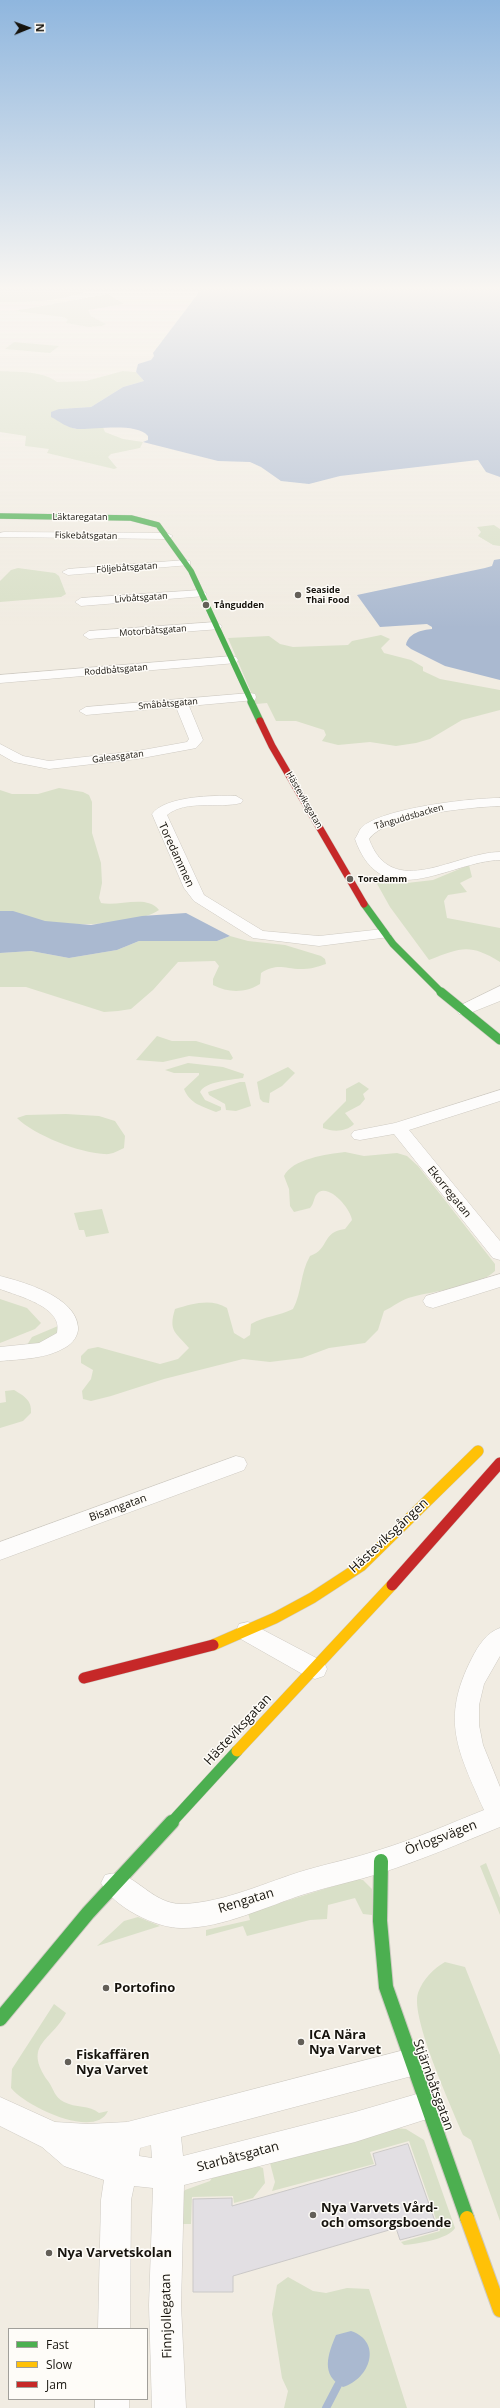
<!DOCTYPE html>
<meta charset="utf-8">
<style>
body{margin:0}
#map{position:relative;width:500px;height:2408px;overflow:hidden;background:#f1ece2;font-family:"Open Sans",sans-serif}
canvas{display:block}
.legend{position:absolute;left:8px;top:2328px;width:140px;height:72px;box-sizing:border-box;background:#fefcf8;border:1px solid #a19f9a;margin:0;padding:5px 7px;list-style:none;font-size:12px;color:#16130d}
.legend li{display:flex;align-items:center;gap:8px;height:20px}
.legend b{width:20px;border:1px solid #a19f9a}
.north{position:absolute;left:8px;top:8px;width:40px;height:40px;-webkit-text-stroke:3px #fefcf8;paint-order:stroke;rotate:89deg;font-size:11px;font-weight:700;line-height:16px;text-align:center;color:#16130d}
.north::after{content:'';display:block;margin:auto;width:14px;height:18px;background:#16130d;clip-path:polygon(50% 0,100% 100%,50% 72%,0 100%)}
</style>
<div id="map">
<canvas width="500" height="2408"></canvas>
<ul class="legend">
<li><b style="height:5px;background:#4caf50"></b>Fast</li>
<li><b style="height:5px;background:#ffc107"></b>Slow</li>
<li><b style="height:5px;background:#c62828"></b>Jam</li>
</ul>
<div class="north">N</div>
</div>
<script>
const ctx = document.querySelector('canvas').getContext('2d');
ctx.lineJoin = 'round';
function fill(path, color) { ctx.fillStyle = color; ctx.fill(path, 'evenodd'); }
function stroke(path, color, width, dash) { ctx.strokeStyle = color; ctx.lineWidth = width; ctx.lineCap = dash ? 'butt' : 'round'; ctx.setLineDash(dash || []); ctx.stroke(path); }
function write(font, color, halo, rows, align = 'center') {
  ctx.font = font + ' "Open Sans",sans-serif'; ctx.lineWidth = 3; ctx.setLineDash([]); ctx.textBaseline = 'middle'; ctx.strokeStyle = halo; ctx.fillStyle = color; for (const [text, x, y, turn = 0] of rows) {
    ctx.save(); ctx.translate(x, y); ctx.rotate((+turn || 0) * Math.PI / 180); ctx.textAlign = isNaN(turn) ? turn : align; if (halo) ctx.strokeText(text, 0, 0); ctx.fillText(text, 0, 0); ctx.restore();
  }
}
fill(new Path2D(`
 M0,291H86C61,302 27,302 0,302Z
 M108,294L124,304L88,310L91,316L106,324L102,326L89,327L66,323L68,319L63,317L14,311Z
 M14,342L59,346L50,353L5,349Z
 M0,371C17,372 44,371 57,382L86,381L123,371L136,372L144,381L123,387L91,407L59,409V421L75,429L103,427L105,432L123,439L143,442L140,448L111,454L108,457L117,468L114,469L47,453L49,449L25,446L26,436L0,432Z
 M494,525L500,529V546L493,545L478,536L481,532L477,527Z
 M18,568L55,573L59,576L66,594L61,597L0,602V581L11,570Z
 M381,635L390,639L381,648L384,653L411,660L423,667V671L440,679L500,690V710L462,720L430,739L416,743L396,746L370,742L338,745L322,741L326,735L324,730L296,721H276L267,703L256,704L228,638L269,636L280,644L293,647L348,645L352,641Z
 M59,788L83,792L89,795L92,802V833L101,863L102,883L99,898L101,903C118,907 147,894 159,910C136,926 63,927 35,920C22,916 14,911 0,911V790L12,794H38Z
 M469,865L472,877L460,883L467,892L448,895L444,901L447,918L500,928V962C469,943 461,948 429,960L390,907L376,882L407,883L433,880Z
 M230,936L248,941L285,945L321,956L325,959L326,964C319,966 312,969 304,969C285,970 279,962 261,973L260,984C246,993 228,993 213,985V979L219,966L215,961L178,962L153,990L131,1009L118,1011L104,1012L26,987H0V953L31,951L69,958L117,950L139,941H217Z
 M157,1036L172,1041H196L229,1051L233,1058L231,1060L189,1056L163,1062L136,1060Z
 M188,1063L223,1067L244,1074L243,1078C231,1080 206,1081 200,1092L205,1100L221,1107V1110L216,1112C202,1106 190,1104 184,1089L199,1075V1073H174L165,1070Z
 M288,1067L295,1073L282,1086L270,1093L269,1103L263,1102L260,1099L257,1082Z
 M240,1082H245L251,1106L236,1111L226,1110L225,1104L209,1095L208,1092Z
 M359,1082L369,1089L363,1094L365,1099L360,1105L345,1113L354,1124C346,1132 333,1132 323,1128V1124L346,1101V1089Z
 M66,1114L99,1116L115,1121L125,1136L124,1148C118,1151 111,1155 104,1154C80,1153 34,1135 17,1118L26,1115Z
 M345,1152L364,1156L397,1153L407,1156L418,1166L495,1264V1271C477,1288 436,1290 412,1297C402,1299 393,1307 384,1311L378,1330L365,1343L329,1348L302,1358L270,1362L243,1359L164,1379L111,1396L91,1401L83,1399L82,1391L91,1379L93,1370L81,1363V1356L88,1349L98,1347L160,1364L178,1359L189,1348C176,1332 168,1332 175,1309C192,1304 211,1298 227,1308L234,1333L244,1339L250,1335L251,1324C265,1316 279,1316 293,1309C302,1293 300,1273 310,1256C330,1249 321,1232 345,1229L352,1220C351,1210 331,1185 319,1192C313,1196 315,1203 310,1208L294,1212L290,1206L289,1189L284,1176C292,1159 327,1154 345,1152Z
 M102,1209L109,1233L86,1237L84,1230H79L74,1213Z
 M0,1299L27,1308L41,1323L35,1329L0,1343Z
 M58,1326L60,1328C53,1340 41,1345 27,1345L32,1337Z
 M14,1390C24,1396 32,1400 31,1413L23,1421L0,1428V1403L6,1402L5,1391Z
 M486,1863L500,1898V1915L480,1866Z
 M356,1879L363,1880L372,1889V1915L363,1914L355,1898L328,1905L327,1919L310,1920L247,1936L243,1926L206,1936V1930L250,1920L248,1913Z
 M138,1917L160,1926L97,1946L124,1921Z
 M445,1962L465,1967L500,2055V2221L471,2140L463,2135C452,2108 410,2017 418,1993C423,1979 433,1969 445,1962Z
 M54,2004L66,2013C52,2041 22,2044 48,2081C54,2089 54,2097 64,2102C75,2108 90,2105 99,2113L108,2111C95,2140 25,2106 11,2088L12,2069Z
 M396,2128L406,2129L424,2140L455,2228C449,2239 417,2244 404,2245L401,2242L440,2231L409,2141L370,2152L374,2164L272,2191L275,2182L270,2163Z
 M257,2166L263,2168L265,2183L253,2198L234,2203L233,2196L192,2197L191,2224H182V2194L185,2190L210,2181L212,2178Z
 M288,2277L313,2291L326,2293L347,2288L369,2289L407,2408H284L288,2391L282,2378L272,2314L277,2285Z`), '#d9e0c8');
fill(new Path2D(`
 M200,291H500V477L486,472L478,460L340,476L309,484L281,481L261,467L250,462L218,461L143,442L148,440V436C136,422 93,430 77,429C67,428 59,421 51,417V412L59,409L91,407L123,387L144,381L136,372L138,364L151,360L154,356L153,353Z
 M500,559V680L445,666L411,649L406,645C408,633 422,630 432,629V627L427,624L380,627L357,595L485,568L492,566L494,560Z
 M0,911H13L45,921L91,925L142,916L186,913L230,936L217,941H139L117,950L69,958L31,951L0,953Z
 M351,2331C383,2342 370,2379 343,2387C320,2375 328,2354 336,2335Z`), '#aab9d0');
stroke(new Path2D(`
 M326,2408L338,2385`), '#aab9d0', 8);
const building = new Path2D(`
 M408,2144L438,2230L400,2240L396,2228L233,2276V2292H193V2199L232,2198V2206L376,2165L373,2154Z`);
fill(building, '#e2dfe3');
stroke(building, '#cac8c7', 1);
const street = new Path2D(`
 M4,532L167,533L173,536L167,539L0,537V533Z
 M186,560L190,561V565L68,575L62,572L68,569Z
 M201,590L207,594L205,596L81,606L75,602L81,598Z
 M216,622L222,626L220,629L89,639L83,635L89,631Z
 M232,656L236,657L238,660L236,663L0,683V675Z
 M250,693L255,694L256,697L255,700L189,706L203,740L196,748L191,749L137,759L49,769L14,762L0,754V744L23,756L49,761L137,751L187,742L189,739L176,707L86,715L79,711L86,707Z
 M236,796L243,800L241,803C219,809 186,799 167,815L204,895L263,931L319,936L383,929L391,934L389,937L319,946L253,938L194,901L184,888L152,814C165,796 215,795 236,796Z
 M500,798V806C472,807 385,815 369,839C392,902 456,852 500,852V860C450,861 382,916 355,839C357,836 359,831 361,828C381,808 471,798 500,798Z
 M500,986V1001L465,1015L459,1014L457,1010L459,1006Z
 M500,1090V1101L409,1130L500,1241V1260L493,1258L394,1134L360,1140L354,1139L351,1135L354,1131L395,1123Z
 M500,1274V1287L433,1308L426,1306L423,1301L426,1296Z
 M0,1276C24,1282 76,1297 78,1327C79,1335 72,1344 66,1347C47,1359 22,1359 0,1361V1347L39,1343L57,1333C64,1307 18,1296 0,1289Z
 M236,1456L244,1458L247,1464L244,1470L0,1560V1542Z
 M248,1622L324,1662L327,1669L324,1676L315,1679L306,1676L239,1638L236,1631L239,1624Z
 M500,1628V1656L484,1684L479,1705V1725L483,1745L500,1787V1827C461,1843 421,1860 381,1873C356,1881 330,1886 305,1894C267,1906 223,1928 183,1928C157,1929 113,1907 101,1883L105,1875C132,1865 149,1905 183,1904C226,1902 266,1882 306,1870C330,1863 355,1858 379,1850C415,1839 449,1824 484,1810C458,1751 440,1720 472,1658C478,1646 487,1632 500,1628Z
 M412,2048L422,2052L427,2062L422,2072L412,2076L181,2137L183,2156L355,2112L427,2091L438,2095L442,2105L438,2115L427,2119L355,2142L184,2185L181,2305L186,2408H152L149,2305L153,2188L134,2186L131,2200L130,2329H98L101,2200L104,2180L64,2166L42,2147L0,2126V2097L55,2122L88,2124L127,2122ZM151,2145L152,2158L139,2156L140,2148Z
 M95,2399H129V2408H95Z`);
const fastFar4 = new Path2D(`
 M0,516L131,518L158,525L191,571L252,703`);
const fastFar3 = new Path2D(`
 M251,702L260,721
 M364,904L393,944L442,993`);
const fastFar2 = new Path2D(`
 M441,992L500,1040`);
const fastFar1 = new Path2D(`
 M171,1823L237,1751`);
const fast = new Path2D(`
 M381,1861L380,1921L386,1987L467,2218
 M0,2019L88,1913L172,1822`);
const slowFar1 = new Path2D(`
 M213,1645L275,1618L312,1598L361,1566L478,1451
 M237,1751L392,1585`);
const slow = new Path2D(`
 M467,2218L500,2310`);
const jamFar1 = new Path2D(`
 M260,721L272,746L364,904`);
const jam = new Path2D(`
 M392,1585L500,1463
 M84,1678L213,1645`);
stroke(street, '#cecac2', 1);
stroke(fastFar4, '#cecac2', 6);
stroke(fastFar3, '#cecac2', 8);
stroke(fastFar2, '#cecac2', 10);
stroke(fastFar1, '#cecac2', 12);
stroke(fast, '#cecac2', 16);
stroke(slowFar1, '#cecac2', 12);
stroke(slow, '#cecac2', 16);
stroke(jamFar1, '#cecac2', 8);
stroke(jam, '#cecac2', 12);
fill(street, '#fdfcfb');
stroke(fastFar4, '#4caf50', 5.5);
stroke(fastFar3, '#4caf50', 7);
stroke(fastFar2, '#4caf50', 9);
stroke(fastFar1, '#4caf50', 11);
stroke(fast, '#4caf50', 14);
stroke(slowFar1, '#ffc107', 11);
stroke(slow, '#ffc107', 14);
stroke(jamFar1, '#c62828', 7);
stroke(jam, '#c62828', 11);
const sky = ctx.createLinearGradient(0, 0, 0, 628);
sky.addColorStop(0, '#8fb6de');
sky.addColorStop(0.46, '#f9f6f2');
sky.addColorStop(1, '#f9f6f200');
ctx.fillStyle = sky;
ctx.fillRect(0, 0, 500, 628);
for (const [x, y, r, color] of [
 [298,595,4,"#635f58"],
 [206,605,4,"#635f58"],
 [350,879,4,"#635f58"],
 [106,1988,4,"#635f58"],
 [301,2042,4,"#635f58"],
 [68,2062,4,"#635f58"],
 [313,2215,4,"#635f58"],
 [49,2253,4,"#635f58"]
]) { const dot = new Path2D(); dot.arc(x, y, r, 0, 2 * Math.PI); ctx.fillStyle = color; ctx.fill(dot); stroke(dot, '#fefcf8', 1.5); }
write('9px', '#16130d', '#fefcf8', [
 ["Läktaregatan",80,517],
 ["Fiskebåtsgatan",86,536,1],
 ["Följebåtsgatan",127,568,-4],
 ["Livbåtsgatan",141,598,-4],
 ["Motorbåtsgatan",153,631,-4],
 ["Roddbåtsgatan",116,670,-5],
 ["Småbåtsgatan",168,704,-5],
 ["Galeasgatan",118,757,-7],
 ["Hästeviksgatan",304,800,60],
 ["Tånguddsbacken",409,817,-16]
]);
write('bold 9px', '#16130d', '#fefcf8', [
 ["Seaside",306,590],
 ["Thai Food",306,600],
 ["Tångudden",214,605],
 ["Toredamm",358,879]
], 'left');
write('11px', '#16130d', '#fefcf8', [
 ["Toredammen",176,855,65],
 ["Ekorregatan",449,1192,51],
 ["Bisamgatan",118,1508,-20]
]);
write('13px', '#16130d', '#fefcf8', [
 ["Hästeviksgången",389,1536,-43],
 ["Hästeviksgatan",238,1730,-47],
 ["Örlogsvägen",441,1838,-21],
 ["Rengatan",246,1901,-17],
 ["Stjärnbåtsgatan",433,2085,70],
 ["Starbåtsgatan",238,2157,-15],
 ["Finnjollegatan",167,2316,-91]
]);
write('bold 13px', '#16130d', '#fefcf8', [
 ["Portofino",114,1988],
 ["ICA Nära",309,2035],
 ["Nya Varvet",309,2050],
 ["Fiskaffären",76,2055],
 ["Nya Varvet",76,2070],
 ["Nya Varvets Vård-",321,2208],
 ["och omsorgsboende",321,2223],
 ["Nya Varvetskolan",57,2253]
], 'left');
</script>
